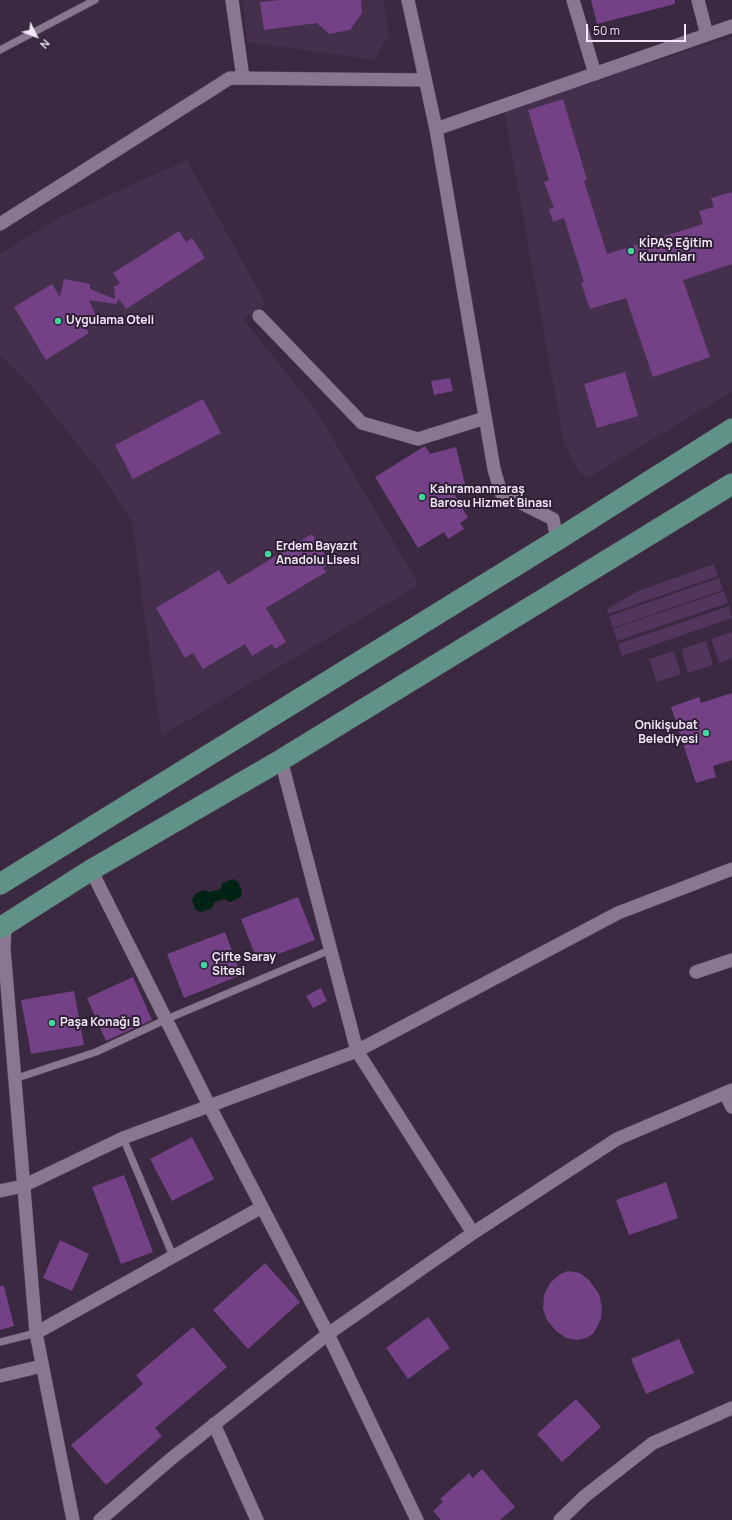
<!DOCTYPE html>
<meta charset="utf-8">
<style>
body{margin:0}
#map{position:relative;width:732px;height:1520px;overflow:hidden;background:#3a2940;font-family:Manrope,sans-serif}
canvas{display:block}
.north{position:absolute;left:16px;top:16px;width:40px;height:40px;-webkit-text-stroke:3px #2f1f36;paint-order:stroke;rotate:132deg;font-size:11px;font-weight:700;line-height:16px;text-align:center;color:#f2e7f6}
.north::after{content:'';display:block;margin:auto;width:14px;height:18px;background:#f2e7f6;clip-path:polygon(50% 0,100% 100%,50% 72%,0 100%)}
.scale{position:absolute;left:586px;top:24px;width:100px;height:18px;box-sizing:border-box;border:2px solid #f2e7f6;border-top:0;padding-left:5px;font-size:12px;line-height:14px;white-space:nowrap;color:#f2e7f6;-webkit-text-stroke:3px #2f1f36;paint-order:stroke}
</style>
<div id="map">
<canvas width="732" height="1520"></canvas>
<div class="north">N</div>
<div class="scale">50 m</div>
</div>
<script>
const ctx = document.querySelector('canvas').getContext('2d');
ctx.lineJoin = 'round';
function fill(path, color) { ctx.fillStyle = color; ctx.fill(path, 'evenodd'); }
function stroke(path, color, width, dash) { ctx.strokeStyle = color; ctx.lineWidth = width; ctx.lineCap = dash ? 'butt' : 'round'; ctx.setLineDash(dash || []); ctx.stroke(path); }
function write(font, color, halo, rows, align = 'center') {
  ctx.font = font + ' Manrope,sans-serif'; ctx.lineWidth = 4; ctx.setLineDash([]); ctx.textBaseline = 'middle'; ctx.strokeStyle = halo; ctx.fillStyle = color; for (const [text, x, y, turn = 0] of rows) {
    ctx.save(); ctx.translate(x, y); ctx.rotate((+turn || 0) * Math.PI / 180); ctx.textAlign = isNaN(turn) ? turn : align; if (halo) ctx.strokeText(text, 0, 0); ctx.fillText(text, 0, 0); ctx.restore();
  }
}
fill(new Path2D(`
 M243,0H384L389,35L374,60L247,42Z
 M732,37V392L588,478L579,472L564,444L504,110Z
 M187,160L266,304L243,319L316,410L419,585L161,736L132,522L101,474L30,385L0,355V254L58,218Z`), '#442f4c');
fill(new Path2D(`
 M714,564L718,576L608,614L607,609L638,591Z
 M719,578L723,590L613,628L609,616Z
 M724,591L728,603L617,641L613,629Z
 M729,606L732,618L622,656L618,644Z
 M732,632V658L719,663L711,639Z
 M706,641L713,665L688,673L681,649Z
 M674,651L681,674L657,682L649,659Z`), '#51355c');
fill(new Path2D(`
 M233,879L238,882L242,891L241,897L230,902L224,899L215,902L212,908L202,912L196,910L192,901L194,895L203,890L209,892L221,889L222,883Z`), '#002316');
fill(new Path2D(`
 M280,0H361L362,13L350,30L329,34L317,23L264,30L260,2Z
 M591,0H675V4L597,24Z
 M563,99L587,180L584,181L607,254L703,224L699,211L714,207L711,198L732,192V264L683,280L710,357L653,377L626,298L590,309L581,283L584,282L564,218L553,222L549,209L554,208L544,182L549,180L528,110Z
 M179,231L186,242L192,238L205,258L126,309L119,299L116,304L89,300L96,316L93,319L94,323L86,328L89,333L46,360L14,307L52,284L60,297L64,279L90,284V289L115,299L114,287L120,283L113,273Z
 M625,372L638,416L597,428L584,384Z
 M450,378L453,391L434,395L431,381Z
 M203,399L221,433L133,479L115,445Z
 M425,446L430,454L456,447L465,484L451,488L468,518L460,523L464,529L448,539L444,532L418,548L375,477Z
 M312,534L330,564L323,568L326,572L266,608L286,642L275,649L272,644L252,656L245,644L203,669L193,653L185,658L156,608L219,570L228,585Z
 M732,693V760L713,766L716,777L696,783L671,707L699,697L701,703Z
 M298,897L315,940L258,962L241,919Z
 M225,932L241,975L184,998L167,954Z
 M133,977L152,1020L106,1041L87,998Z
 M321,988L327,1001L313,1008L306,996Z
 M74,991L84,1045L31,1054L21,1000Z
 M192,1137L214,1179L172,1201L150,1159Z
 M124,1175L153,1252L121,1264L92,1187Z
 M666,1182L678,1218L629,1235L616,1200Z
 M60,1240L89,1254L72,1291L43,1278Z
 M265,1263L300,1302L248,1349L213,1310Z
 M568,1271L580,1273L589,1280L599,1294L602,1307L601,1319L593,1334L586,1338L577,1340L566,1338L556,1331L547,1320L543,1309L544,1295L550,1283L560,1274Z
 M0,1286H4L14,1326L0,1330Z
 M428,1317L450,1348L408,1379L386,1348Z
 M193,1327L227,1367L155,1428L162,1436L106,1485L71,1445L143,1384L136,1375Z
 M679,1339L694,1373L646,1394L631,1359Z
 M576,1399L601,1427L562,1462L537,1434Z
 M482,1469L515,1507L500,1520H441L433,1511L443,1502L440,1499L469,1473L473,1478Z`), '#744187');
const lane = new Path2D(`
 M0,50L95,0
 M14,1079L96,1052L167,1019L330,950
 M123,1138L173,1256
 M0,1342L36,1333`);
const street = new Path2D(`
 M232,0L243,78
 M408,0L436,129L494,469L501,493L553,519L557,540
 M573,0L595,74
 M698,0L707,35
 M436,129L732,26
 M0,224L230,78L425,80
 M259,316L362,423L418,439L485,418
 M281,760L357,1051L473,1233
 M91,870L209,1105L328,1334L417,1520
 M5,926L4,949L36,1333L73,1520
 M696,972L732,960
 M725,1093L732,1107
 M0,1191L23,1186L123,1138L357,1051L618,913L732,869
 M36,1333L262,1207
 M0,1376L42,1366
 M214,1424L257,1520
 M100,1520L172,1458L328,1334L473,1233L617,1139L732,1090
 M560,1520L585,1496L653,1443L732,1408`);
const primary = new Path2D(`
 M0,884L557,540L732,429
 M0,928L91,870L281,760L732,484`);
stroke(lane, '#57495d', 8);
stroke(street, '#57495d', 14);
stroke(primary, '#57495d', 22);
stroke(lane, '#897691', 7);
stroke(street, '#897691', 13);
stroke(primary, '#619287', 21);
for (const [x, y, r, color] of [
 [631,251,4,"#44d49f"],
 [58,321,4,"#44d49f"],
 [422,497,4,"#44d49f"],
 [268,554,4,"#44d49f"],
 [706,733,4,"#44d49f"],
 [204,965,4,"#44d49f"],
 [52,1023,4,"#44d49f"]
]) { const dot = new Path2D(); dot.arc(x, y, r, 0, 2 * Math.PI); ctx.fillStyle = color; ctx.fill(dot); stroke(dot, '#2f1f36', 1.5); }
write('bold 12px', '#f2e7f6', '#2f1f36', [
 ["KİPAŞ Eğitim",639,244],
 ["Kurumları",639,258],
 ["Uygulama Oteli",66,321],
 ["Kahramanmaraş",430,490],
 ["Barosu Hizmet Binası",430,504],
 ["Erdem Bayazıt",276,547],
 ["Anadolu Lisesi",276,561],
 ["Onikişubat",698,726,"right"],
 ["Belediyesi",698,740,"right"],
 ["Çifte Saray",212,958],
 ["Sitesi",212,972],
 ["Paşa Konağı B",60,1023]
], 'left');
</script>
